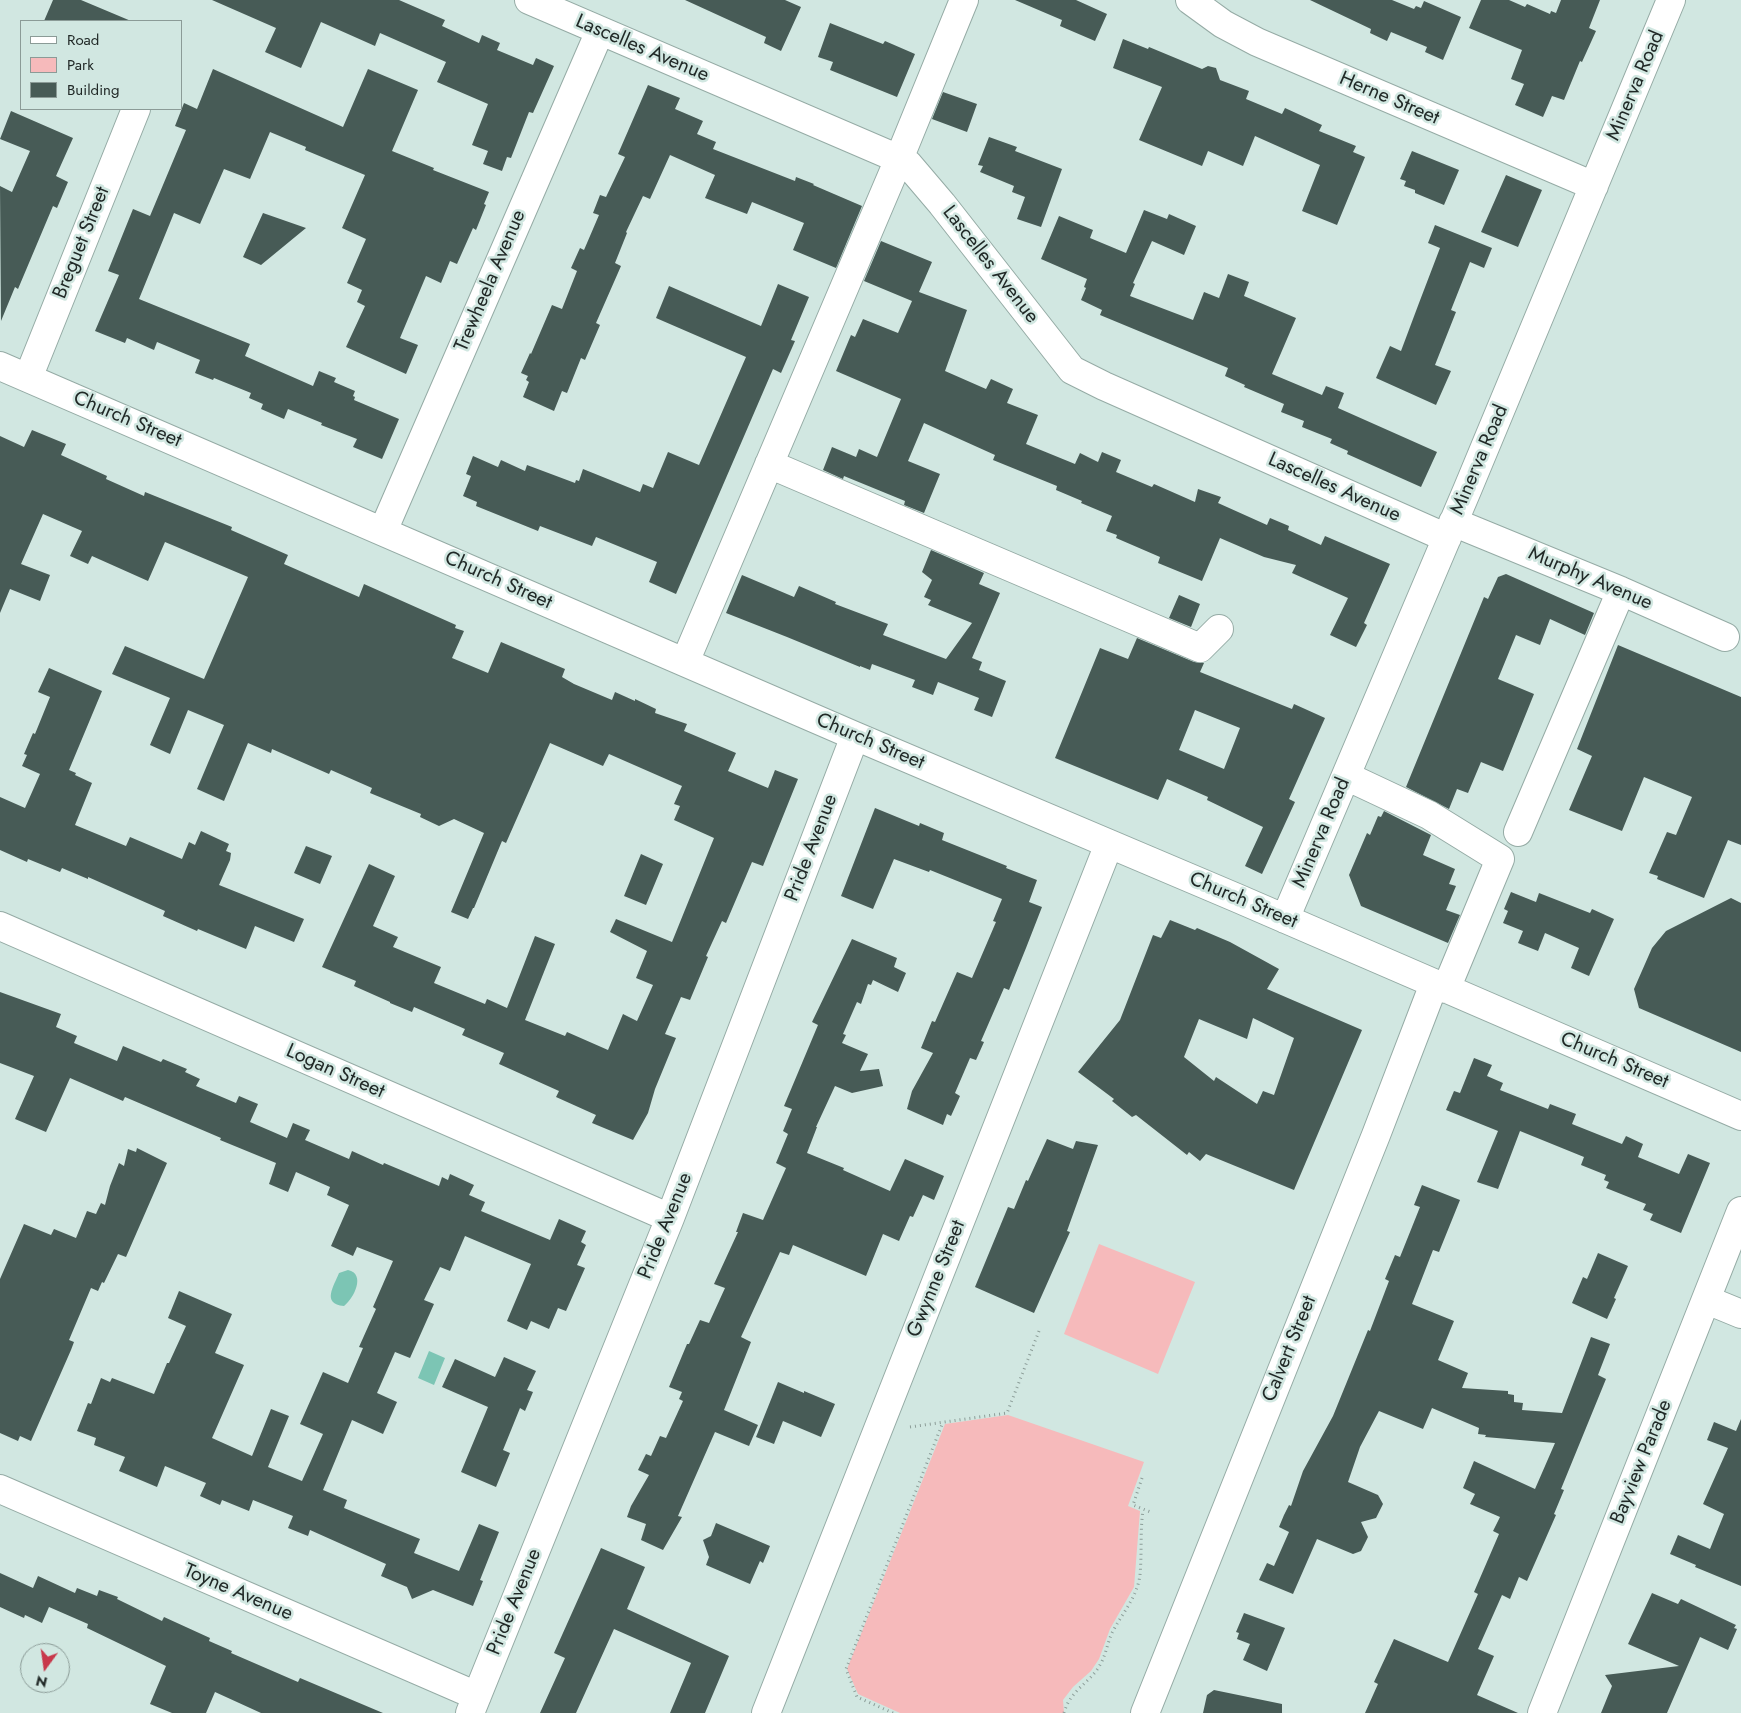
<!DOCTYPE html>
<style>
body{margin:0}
#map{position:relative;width:1741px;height:1713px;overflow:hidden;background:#d1e7e1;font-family:Jost,sans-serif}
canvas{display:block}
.legend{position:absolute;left:20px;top:20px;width:162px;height:90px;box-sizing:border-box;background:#d1e7e1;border:1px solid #8b9b97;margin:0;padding:6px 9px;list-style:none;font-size:15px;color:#212927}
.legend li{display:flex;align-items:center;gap:10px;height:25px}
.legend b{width:25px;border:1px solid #8b9b97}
.north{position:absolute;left:20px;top:1643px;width:50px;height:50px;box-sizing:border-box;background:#d1e7e1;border:1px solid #8b9b97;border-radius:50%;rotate:194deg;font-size:14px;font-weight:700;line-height:20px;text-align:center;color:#212927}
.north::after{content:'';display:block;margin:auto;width:18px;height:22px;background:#c8384b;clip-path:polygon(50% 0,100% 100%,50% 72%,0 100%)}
</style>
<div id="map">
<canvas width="1741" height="1713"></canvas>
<ul class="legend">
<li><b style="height:6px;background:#fff"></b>Road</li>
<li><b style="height:14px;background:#f6babb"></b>Park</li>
<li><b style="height:14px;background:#475b56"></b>Building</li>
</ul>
<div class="north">N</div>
</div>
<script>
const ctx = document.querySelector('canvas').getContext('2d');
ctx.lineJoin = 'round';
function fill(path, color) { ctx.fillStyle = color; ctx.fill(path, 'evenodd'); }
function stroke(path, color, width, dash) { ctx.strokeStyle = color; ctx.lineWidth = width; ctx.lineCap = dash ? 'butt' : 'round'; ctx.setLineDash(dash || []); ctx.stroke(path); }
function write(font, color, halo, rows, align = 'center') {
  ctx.font = font + ' Jost,sans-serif'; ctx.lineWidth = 5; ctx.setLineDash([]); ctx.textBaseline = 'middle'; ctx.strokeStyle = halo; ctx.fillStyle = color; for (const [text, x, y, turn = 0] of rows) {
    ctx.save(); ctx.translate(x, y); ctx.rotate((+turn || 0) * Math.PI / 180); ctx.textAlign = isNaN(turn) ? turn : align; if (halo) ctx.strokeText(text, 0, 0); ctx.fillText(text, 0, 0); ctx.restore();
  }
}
fill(new Path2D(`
 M1099,1244L1195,1282L1158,1374L1064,1334Z
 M1008,1415L1144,1462L1128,1506L1140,1511L1134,1587L1110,1629L1099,1659L1091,1671L1073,1687L1063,1700L1064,1713H900L858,1694L847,1669L945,1424Z`), '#f6babb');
fill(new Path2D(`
 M348,1270C366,1274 354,1298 344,1306C321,1304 334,1286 339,1273Z
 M429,1351L445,1358L434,1385L418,1378Z`), '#7cc5b4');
fill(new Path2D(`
 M53,0H81L131,21H44Z
 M212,0H399L445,20L442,26L479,43L482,35L500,43L497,50L533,65L536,58L554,66L533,113L529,112L511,158L507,157L502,171L483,164L488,151L472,145L488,104L437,82L446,62L380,33L375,46L321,22L301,68L265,52L276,28Z
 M685,0H785L801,7L781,51L764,43L766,37Z
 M1015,0H1076L1107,14L1095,41L1060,26L1062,20Z
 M1310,0H1392L1414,9L1416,6L1421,8L1424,1L1461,17L1443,60L1425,52L1427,47L1391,32L1387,41L1370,33L1371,29Z
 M1481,0H1509L1525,7L1527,4L1550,14L1551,11L1556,13L1561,0H1600L1589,28L1596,31L1582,62L1580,61L1564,100L1552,96L1543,117L1515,105L1524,84L1511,79L1522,50L1469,28Z
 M830,23L883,44L885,41L915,54L897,97L830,70L833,62L818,57Z
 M1123,39L1148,49L1149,47L1202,69L1208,66L1216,68L1220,80L1249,91L1246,99L1282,114L1285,108L1322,125L1319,131L1356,146L1353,152L1365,157L1337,225L1302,211L1320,165L1255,136L1243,166L1208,151L1202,166L1139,140L1162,87L1113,68Z
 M213,69L343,127L368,69L418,90L392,151L434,168L433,170L489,192L484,204L486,205L476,230L473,228L457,264L450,261L441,283L426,276L400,338L418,345L406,374L346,347L365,306L357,302L362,290L347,283L366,239L342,228L365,175L305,150L306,147L270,132L250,179L224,169L200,224L174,213L139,299L250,344L245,356L313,386L319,371L336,378L334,382L355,391L353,396L355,397L354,400L399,419L382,459L353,447L357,439L321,425L322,423L288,409L284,419L261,409L263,404L249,398L251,393L214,378L213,380L195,373L200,360L157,342L154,350L127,338L125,343L95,331L119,275L108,271L133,209L150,216L186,130L175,126L184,103L197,109Z
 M648,85L680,98L675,109L703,121L697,134L716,142L713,149L795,181L796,177L814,184L813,185L862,206L836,268L793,250L804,223L752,202L747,214L705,198L715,175L670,155L650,199L643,196L626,232L627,233L615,263L621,266L596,323L600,325L585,360L581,358L567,393L562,391L554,411L523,397L529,382L526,380L528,376L521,373L530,353L531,354L552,305L562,309L577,271L571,268L580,248L584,250L599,215L593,213L600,195L606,197L625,157L618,154Z
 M943,92L977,104L967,132L932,119Z
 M11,111L73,138L56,176L68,182L57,208L53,206L18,289L15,287L1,321L0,186L12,192L30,151L0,139Z
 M989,137L1017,147L1015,151L1062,169L1041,227L1017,219L1025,197L1012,192L1014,186L980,172L983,166L978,165Z
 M1412,151L1459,170L1444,205L1415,193V190L1404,186L1406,181L1400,179Z
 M1506,175L1542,190L1518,247L1481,232Z
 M1144,210L1167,219L1169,214L1196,226L1184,255L1152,241L1133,283L1135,284L1130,296L1193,320L1204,292L1219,298L1228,274L1249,282L1244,296L1296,318L1272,374L1322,395L1326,386L1344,393L1338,408L1437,452L1421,487L1347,454L1348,451L1330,443L1332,439L1302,427L1304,421L1281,412L1284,404L1244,387L1245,385L1225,376L1228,368L1100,315L1102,310L1081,300L1086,288L1084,287L1087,279L1041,259L1059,216L1093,230L1090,238L1126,253Z
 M263,213L306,228L261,265L243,257Z
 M1435,225L1492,248L1484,268L1470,262L1451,310L1456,312L1435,365L1451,371L1436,405L1376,378L1390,346L1401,351L1419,303L1440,248L1428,243Z
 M881,241L932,262L919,292L967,310L945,371L986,389L991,379L1013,389L1007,403L1038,415L1026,444L1075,464L1080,453L1098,462L1102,452L1121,460L1116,472L1152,487L1154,484L1195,502L1198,489L1221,497L1218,503L1267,525L1270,518L1289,526L1288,530L1321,545L1325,536L1390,564L1364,623L1367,625L1356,647L1330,635L1348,598L1292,573L1296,565L1264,557L1220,538L1202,581L1158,563L1160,557L1116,538L1117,535L1106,531L1112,516L1081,503L1082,501L1056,490L1057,486L993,460L995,455L924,423L908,461L940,474L924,513L904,505L905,501L844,476L843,479L823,470L832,447L856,457L859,449L877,457L901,399L836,371L851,335L855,337L863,319L898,333L912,301L864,281Z
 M778,284L809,297L791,340L795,341L781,373L773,369L676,594L649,582L657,562L596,537L592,546L540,526L538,531L476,506L477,502L463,496L471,476L466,474L473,456L498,467L501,460L525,471L527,465L575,483L576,480L579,481L583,469L640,492L643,484L653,488L668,452L699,465L746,357L656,318L669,286L761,326Z
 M32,430L66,444L61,455L107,476L106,479L144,496L145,492L232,527L231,530L288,555L284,564L359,597L364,584L456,625L455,628L464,631L452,658L488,673L501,642L565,669L562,677L574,684L612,700L615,692L635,701V699L656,709L655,713L687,724L684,731L736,753L728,771L768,788L775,770L798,779L763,866L752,862L726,923L722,921L706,956L708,957L690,1000L681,997L665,1034L676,1038L655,1089L648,1113L633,1140L592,1123L596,1115L556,1097L559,1091L499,1064L504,1053L462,1035L465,1029L414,1007L412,1012L390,1003V1002L354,986L356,981L322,967L369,864L395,876L373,926L398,937L393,947L441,967L434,983L485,1004L487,999L507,1008L535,936L555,944L525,1020L565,1036L567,1032L608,1050L623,1014L637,1021L653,985L636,978L647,951L610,932L616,919L672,942L714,838L674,820L680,806L674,804L682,786L609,754L603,766L550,743L506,843L502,841L474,908H473L468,919L451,912L484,833L454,819L439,826L420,817L421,814L370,793L372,788L331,770L329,774L272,749L271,753L248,743L224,801L197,789L224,725L188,710L170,754L150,745L170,698L112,674L125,646L204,679L248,577L165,542L148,581L92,556L88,564L70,556L82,531L43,514L21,564L50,575L40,601L10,589L0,613V436L24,447Z
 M931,550L984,573L979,584L1000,593L972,658L982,662L979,670L1006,681L992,717L974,710L979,698L938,682L933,695L912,687L915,680L872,664L870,670L860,666V667L787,637L726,613L742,575L794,597L799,586L836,602L835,604L888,624L883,635L946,659L972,623L928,605L931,600L924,597L932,580L922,572Z
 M1506,574L1594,613L1585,635L1550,619L1540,645L1516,635L1498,679L1534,694L1503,771L1481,762L1468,793L1457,789L1449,809L1406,787L1484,597L1488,599L1498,577Z
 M1179,595L1200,604L1191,627L1169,618Z
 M1137,638L1194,662L1204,663L1200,672L1292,709L1294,704L1325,718L1289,799L1295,802L1262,874L1245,866L1263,827L1207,800L1208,797L1167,779L1158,800L1055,758L1100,648L1128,659ZM1195,710L1240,728L1224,769L1179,750Z
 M1618,645L1741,697V845L1728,840L1704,898L1657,879L1658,876L1649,873L1667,832L1676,835L1692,797L1644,777L1622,831L1569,810L1592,756L1577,749Z
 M49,668L102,691L69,770L76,773L75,775L92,783L75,825L126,846L130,837L182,859L189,842L195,845L201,831L229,844L226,851L231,853L230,860L219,885L304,919L294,942L255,926L246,949L198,929L197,931L163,916L165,911L88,877V879L62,868L60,872L28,859L27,862L0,850V797L25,808L40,774L22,766L27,755L24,754L33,733L35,734L50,697L38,692Z
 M875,808L919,826L920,823L944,833L942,840L1007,866L1006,868L1037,880L1029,902L1042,907L1026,948L1009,990L1004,988L981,1041L984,1042L976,1060L970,1058L955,1093L960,1096L951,1116L947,1114L943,1125L907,1109L912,1091L933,1053L921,1048L932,1021L935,1022L957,972L972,978L996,922L993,921L1002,899L930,870L929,872L894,859L873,909L841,896Z
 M1384,811L1431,835L1423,855L1455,869L1449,884L1456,886L1446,910L1460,915L1448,943L1361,906L1349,875L1367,833L1370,835L1378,816L1381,817Z
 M306,846L332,856L320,884L294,873Z
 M641,854L663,864L646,905L624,896Z
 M1511,892L1536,902L1539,893L1590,913L1592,909L1614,919L1589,976L1571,968L1579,948L1545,933L1538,951L1518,943L1523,931L1503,923L1508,911L1504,909Z
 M1731,898L1741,903V1052L1639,1008L1634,989L1652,948L1666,931Z
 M1170,920L1195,930L1197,928L1230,942L1279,969L1267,989L1362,1030L1294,1190L1206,1154L1200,1161L1189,1152L1187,1155L1136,1115L1132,1117L1112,1101L1114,1099L1078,1072L1120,1020L1153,935L1161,938ZM1253,1018L1294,1038L1274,1095L1263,1091L1257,1104L1216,1077L1214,1081L1184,1057L1199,1019L1247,1039Z
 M852,939L897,958L894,967L906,973L898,992L873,980L871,985L868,984L861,1004L857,1002L843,1034L846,1035L842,1043L868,1054L860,1071L879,1069L883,1086L852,1093L835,1086L816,1127H817L807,1153L844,1168L843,1170L890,1191L905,1159L944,1176L934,1200L923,1195L913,1217L910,1216L899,1241L883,1234L866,1276L793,1245L789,1255L780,1252L741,1337L751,1342L724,1410L758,1425L749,1446L715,1432L678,1516L682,1517L663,1550L641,1540L646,1524L627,1517L631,1506L649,1475L638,1470L646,1454L651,1456L660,1436L666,1438L683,1401L679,1399L682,1392L669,1387L687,1344H689L700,1320L709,1323L725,1288L714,1284L738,1232H736L743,1213L763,1220L786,1168L776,1163L788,1134L783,1131L792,1109L784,1106L818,1025L812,1022Z
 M0,992L61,1014L56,1027L77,1036L74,1043L117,1061L123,1046L161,1062L163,1059L187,1069L185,1072L200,1079L196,1086L236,1103L239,1096L258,1104L250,1122L287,1138L293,1123L310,1130L305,1140L349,1159L352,1151L383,1165L384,1163L439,1186L442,1177L448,1180L450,1174L474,1185L469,1195L485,1202L481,1211L550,1240L559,1219L586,1231L581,1242L586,1245L577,1265L585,1268L566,1311L558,1308L549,1329L531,1321L527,1330L507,1321L531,1264L465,1236L450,1271L440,1267L424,1300L434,1304L410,1358L395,1352L377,1393L397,1402L383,1434L352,1420L323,1490L347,1500L344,1508L420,1539L414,1553L459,1571L479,1524L499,1532L480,1580L483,1581L473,1606L433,1590L412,1599L407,1587L381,1576L386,1564L310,1530L308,1536L288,1528L293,1516L253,1500L249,1511L222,1500L220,1505L200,1496L206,1483L165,1466L157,1487L119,1471L125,1457L94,1445L96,1438L77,1431L88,1403L91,1404L101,1378L110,1382L112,1378L154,1394L167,1363H169L186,1326L168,1318L179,1291L232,1314L215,1353L244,1365L212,1438L252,1456L271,1409L289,1416L268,1467L302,1481L323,1434L300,1424L323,1372L348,1383L363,1348L359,1347L376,1309L373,1307L393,1261L357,1247L353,1256L331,1246L349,1205L327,1195L330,1187L296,1172L288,1192L269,1184L276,1163L220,1140L221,1138L125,1097L123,1101L70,1078L46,1132L15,1119L34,1076L0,1063Z
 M1474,1058L1492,1065L1487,1076L1503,1083L1500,1090L1548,1109L1550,1104L1576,1114L1572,1124L1622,1144L1626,1136L1643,1144L1638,1157L1679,1174L1688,1154L1710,1163L1681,1233L1650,1220L1653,1214L1643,1210L1646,1204L1606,1188L1609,1182L1604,1180L1606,1175L1581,1165L1584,1157L1520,1131L1498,1189L1477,1182L1498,1131L1446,1110L1454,1091L1460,1093Z
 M1047,1139L1073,1149L1076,1141L1098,1145L1067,1231L1070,1232L1034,1313L975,1287L1008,1207L1014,1209L1026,1180L1028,1181Z
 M137,1148L167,1163L126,1257L118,1254L104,1283L102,1282L98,1291L91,1288L69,1340L74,1342L71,1350L31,1441L20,1436L18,1441L0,1433V1279L24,1224L51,1235L54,1229L76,1238L87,1211L96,1214L101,1203L105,1205L110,1186L119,1163L124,1166L128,1149L136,1152Z
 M1422,1185L1460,1200L1439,1252L1433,1250L1412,1304L1454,1321L1438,1360L1468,1373L1462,1388L1508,1391V1394L1514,1395V1402L1523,1403L1522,1410L1562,1413L1591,1337L1610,1344L1598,1375L1606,1379L1561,1489L1564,1490L1554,1514L1556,1515L1527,1581L1519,1577L1510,1599L1502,1595L1478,1649L1494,1656L1477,1695L1518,1713H1365L1378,1684L1374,1682L1394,1639L1448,1662L1478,1594L1474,1592L1499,1534L1493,1531L1500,1517L1470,1504L1475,1494L1463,1488L1474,1461L1535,1489L1555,1443L1485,1437L1486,1435L1478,1434L1479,1428L1432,1408L1423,1429L1379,1411L1360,1447L1348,1482L1378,1495L1383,1504L1376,1518L1361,1522L1368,1537L1361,1551L1353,1554L1317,1539L1293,1594L1259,1580L1267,1563L1274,1566L1289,1532L1279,1527L1284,1515L1289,1505L1291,1506L1303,1471L1333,1416L1368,1330L1370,1331L1389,1281L1385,1279L1395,1255L1400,1257L1420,1207L1414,1205Z
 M1598,1253L1628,1266L1614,1298L1616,1299L1607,1319L1572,1303L1583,1277L1587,1279Z
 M504,1357L536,1371L527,1390L533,1392L525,1411L520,1408L503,1450L510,1453L496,1487L461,1472L488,1407L442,1387L455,1359L495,1377Z
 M778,1382L804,1393V1391L835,1404L821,1437L783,1421L774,1444L756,1437Z
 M1741,1419V1586L1695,1567L1696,1565L1670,1554L1678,1535L1710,1549L1724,1514L1703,1504L1728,1448L1707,1440L1714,1422L1736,1431Z
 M716,1523L770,1546L763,1563L760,1561L750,1584L706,1565L709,1557L703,1540L711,1536Z
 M601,1548L645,1567L627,1609L729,1656L705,1713H670L691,1663L614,1629L576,1713H540L565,1658L554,1653Z
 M0,1573L33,1588L38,1576L75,1593L77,1588L97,1596L99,1590L118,1597L117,1599L162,1621L164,1617L210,1638L209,1641L232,1651L231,1653L298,1682L300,1678L383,1713H261L215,1692L206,1713H172L150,1704L166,1666L87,1628L88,1624L49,1607L42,1623L25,1615L24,1618L0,1607Z
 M1652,1593L1678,1604L1681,1599L1736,1625L1734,1628L1737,1629L1728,1650L1700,1637L1667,1713H1601L1612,1686L1605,1675L1679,1666L1628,1644Z
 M1244,1613L1285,1628L1267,1671L1243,1660L1250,1644L1237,1639L1239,1633L1236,1632Z
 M1214,1690L1282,1704V1713H1203L1207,1695Z`), '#475b56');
const minor = new Path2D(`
 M529,0L899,159L908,164L942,204L1072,370L1104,386L1447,538
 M1190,0L1223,24L1257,42L1594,186
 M0,366L855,736L1237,898L1741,1116
 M28,378L136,109
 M769,464L1200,648L1219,629
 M1453,522L1621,591L1725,637
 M383,531L600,31
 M685,662L899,159L964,0
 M1346,776L1429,815L1500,859L1446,989
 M1518,832L1621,591
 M1285,919L1468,488L1671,0
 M0,926L670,1218
 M1707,1300L1741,1314
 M0,1489L477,1696
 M470,1713L670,1218L855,736
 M766,1713L1109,844
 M1145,1713L1376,1135L1434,984
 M1542,1713L1741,1211`);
stroke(minor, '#95aba5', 30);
stroke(new Path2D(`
 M910,1427L1007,1413L1039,1331
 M1142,1478L1133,1505L1153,1513
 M893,1713L857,1697L846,1669L943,1422
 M1064,1713C1070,1690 1089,1684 1100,1665C1106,1655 1107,1644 1112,1633C1122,1613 1137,1598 1140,1575C1142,1553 1140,1531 1143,1510`), '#8c9d98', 3, [1, 4]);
stroke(minor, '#fff', 28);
write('20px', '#212927', '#d1e7e1', [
 ["Lascelles Avenue",642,49,23],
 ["Minerva Road",1636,86,-67],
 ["Herne Street",1389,99,23],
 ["Breguet Street",82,243,-68],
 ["Lascelles Avenue",990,265,52],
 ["Trewheela Avenue",491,281,-67],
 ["Church Street",127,420,23],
 ["Minerva Road",1480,460,-67],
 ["Lascelles Avenue",1334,488,24],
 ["Murphy Avenue",1590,579,23],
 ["Church Street",498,581,24],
 ["Church Street",870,742,23],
 ["Minerva Road",1322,833,-67],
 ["Pride Avenue",812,848,-69],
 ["Church Street",1243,901,23],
 ["Church Street",1614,1061,23],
 ["Logan Street",335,1072,24],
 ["Pride Avenue",666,1226,-68],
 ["Gwynne Street",937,1279,-68],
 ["Calvert Street",1290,1349,-68],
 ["Bayview Parade",1642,1462,-68],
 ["Toyne Avenue",238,1593,23],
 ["Pride Avenue",515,1602,-68]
]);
</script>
